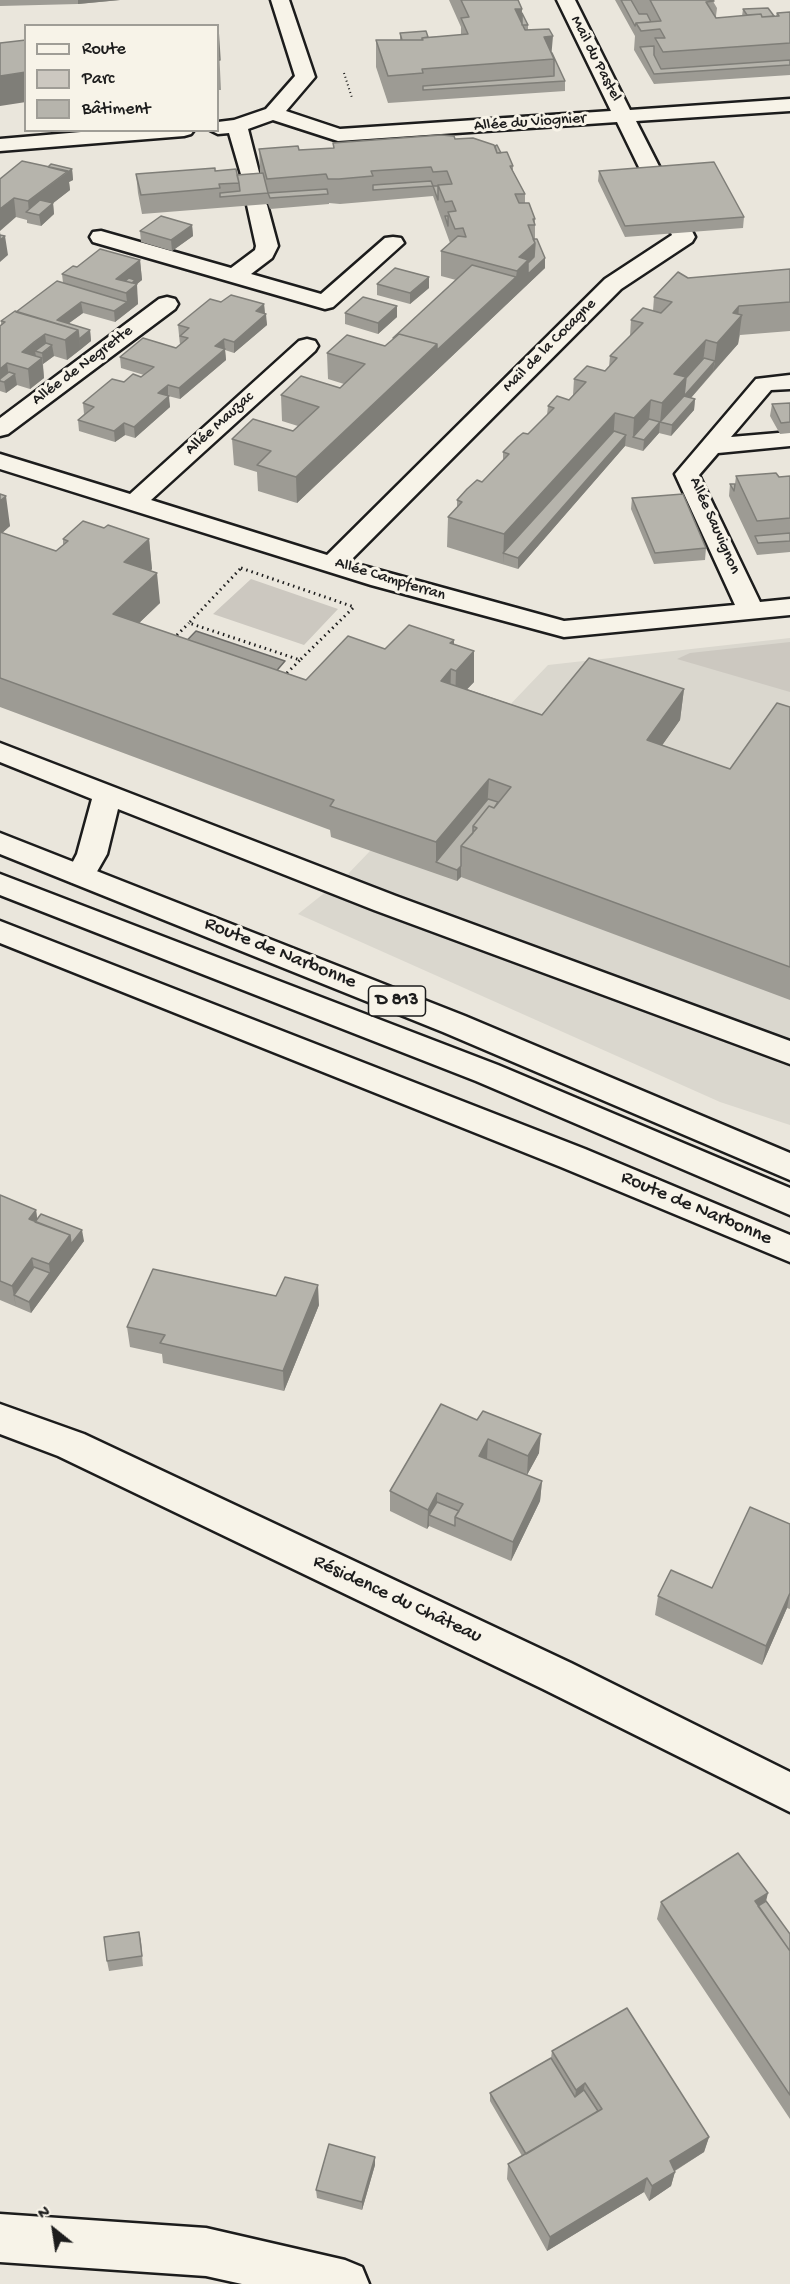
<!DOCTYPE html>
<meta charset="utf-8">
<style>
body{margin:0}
#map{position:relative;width:790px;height:2284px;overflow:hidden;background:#eae6dc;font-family:"Gochi Hand",sans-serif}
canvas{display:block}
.legend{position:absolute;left:24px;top:24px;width:195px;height:108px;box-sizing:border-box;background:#f7f3e8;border:2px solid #9f9d96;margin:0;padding:8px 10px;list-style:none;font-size:18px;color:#1c1c1c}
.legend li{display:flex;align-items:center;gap:12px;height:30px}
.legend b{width:30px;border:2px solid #9f9d96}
.north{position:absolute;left:24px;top:2200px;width:60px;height:60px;-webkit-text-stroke:4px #f7f3e8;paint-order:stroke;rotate:330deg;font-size:16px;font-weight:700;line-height:24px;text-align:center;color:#1c1c1c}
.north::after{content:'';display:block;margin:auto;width:21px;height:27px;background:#1c1c1c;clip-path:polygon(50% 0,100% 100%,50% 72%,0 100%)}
</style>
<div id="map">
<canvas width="790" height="2284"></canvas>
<ul class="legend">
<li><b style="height:8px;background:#f7f3e8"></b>Route</li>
<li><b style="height:16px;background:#ccc8c0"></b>Parc</li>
<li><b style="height:16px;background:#b6b4ac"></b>Bâtiment</li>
</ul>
<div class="north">N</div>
</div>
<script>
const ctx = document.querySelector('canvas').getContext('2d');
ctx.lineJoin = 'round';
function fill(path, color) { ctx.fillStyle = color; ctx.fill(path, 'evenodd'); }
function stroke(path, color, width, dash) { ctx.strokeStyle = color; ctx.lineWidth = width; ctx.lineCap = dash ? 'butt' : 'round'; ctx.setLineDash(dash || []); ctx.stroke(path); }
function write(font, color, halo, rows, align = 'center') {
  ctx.font = font + ' "Gochi Hand",sans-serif'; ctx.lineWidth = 6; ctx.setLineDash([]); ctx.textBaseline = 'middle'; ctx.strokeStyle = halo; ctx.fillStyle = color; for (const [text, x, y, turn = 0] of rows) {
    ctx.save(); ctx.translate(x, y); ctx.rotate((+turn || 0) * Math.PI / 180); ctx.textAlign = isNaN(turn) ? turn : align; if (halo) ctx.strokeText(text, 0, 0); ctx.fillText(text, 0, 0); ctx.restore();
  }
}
fill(new Path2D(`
 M790,638V1125L720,1102L298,914L347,875L548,665Z`), '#dad7ce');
fill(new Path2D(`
 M251,579L338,609L304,645L213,614Z
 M790,642V692L677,659L690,653Z`), '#ccc8c0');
const water = new Path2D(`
 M196,631L285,661L260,690L171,657Z`);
fill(water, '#a3a19a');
stroke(water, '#6d6c68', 1.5);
const minor = new Path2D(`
 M271,0H289L315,77L286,111L340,129L611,111L557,0H575L630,110L790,99V111L636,121L695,237L692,242L621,289L349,562L564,621L735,605L675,474L756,379L790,375V389L771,390L731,437L790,432V446L718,453L699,475L760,602L790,599V615L564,637L371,585L0,469V454L130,494L299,341L307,339L315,341L318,346L315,351L151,500L327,555L605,279L672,235L617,122L338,141L273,120L248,129L262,184L259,188L252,190L245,188L229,133L218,134L210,130H218V122L234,120L266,109L295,76Z
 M104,130H194L191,134L184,136L0,151V139Z
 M257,199L264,201L267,205L278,246L272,258L251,274L321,294L385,238L393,237L401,238L404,243L333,307L325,309L93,242L90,237L93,232L101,231L231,268L255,250L256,246L247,205L250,201Z
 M167,297L175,299L178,304L175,309L8,434L0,436V418L159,299Z
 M0,743L396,896L790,1041V1064L374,910L118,809L107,854L91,882L81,885L71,882L66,875L77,854L92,799L0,762Z
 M0,874L498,1065L790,1188V1215L476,1081L0,895Z
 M0,1404L84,1434L571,1663L790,1772V1812L543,1689L58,1456L0,1434Z
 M0,2214L206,2228L345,2260L362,2267L369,2284H242L206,2276L0,2262Z`);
const major = new Path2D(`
 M0,833L465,1016L790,1153V1180L443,1032L0,854Z
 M0,921L585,1149L790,1235V1262L561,1167L0,943Z`);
stroke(minor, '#1c1c1c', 5);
stroke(major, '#1c1c1c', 5);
stroke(new Path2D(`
 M344,73L352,98`), '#1c1c1c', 2, [1, 3]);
stroke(new Path2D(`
 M241,568L354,607L300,660L189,623Z
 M173,639L189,623
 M283,677L300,660`), '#1c1c1c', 3, [1.5, 4]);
fill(minor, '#f7f3e8');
fill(major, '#f7f3e8');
fill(new Path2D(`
 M0,0H120L78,4L0,6Z
 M449,0H518L522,13L528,25V30L552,53L565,81V91L388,103L376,67V40H400V33L428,37L461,35V27Z
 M615,0H713L714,3L717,8L716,16V18L742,16L743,9L774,16H776L777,13L790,12V75L654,84L634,50L635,36Z
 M218,29L221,90H218Z
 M455,139L501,153L513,166V171L525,194V203L535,219V239L545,268L297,503L258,491L257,472L234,465L232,439L293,431L298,426L282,421L281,395L340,388L344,384L328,379L327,353L385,346L393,339V338L456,280L441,276V251L450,243L433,196L340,204L329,203V204L270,209L268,204L142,214L138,193L136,174L215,171L237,175L260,173L259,149L299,150L333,148V143Z
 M48,167L72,169L73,180L69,182L70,190L53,203L54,214L41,226L27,223V220L16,217L0,179Z
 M599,171L744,217L743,228L625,237L598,181Z
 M192,225L193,236L172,251L141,242L140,231Z
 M140,260L142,280L136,284L138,304L115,322L83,313L68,324L90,330L91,341L67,360L54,356L43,364L44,378L30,389L17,385L6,393L0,391V326L1,325V321L63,283L62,274L77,267Z
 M790,269V331L740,335L738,344L691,398L695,399L694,410L671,436L659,433L643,451L625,446L518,569L447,547L448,517L457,507V500L482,482L503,460V452L528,434L547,415L548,406L569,400L573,395L574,379L605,371L609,367L610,356L630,336L631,320L653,311L654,297L688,278Z
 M429,277V288L410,304L377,295V284Z
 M221,302L264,304L265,314L267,325L234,353L225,350L226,360L180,399L168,396L170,407L135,438L125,435L115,442L79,431L78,420L84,414L83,403L124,382L141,377L144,375L121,368L120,357L176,348L180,345L178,325Z
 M345,313L397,317L378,334L345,324Z
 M790,403V433L780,434L770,416L772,404Z
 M736,476L779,477L790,476V552L757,555L729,496L730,484H735Z
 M0,494L10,526L2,533L56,551L63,545V539L104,528L149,539L152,569L151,571L160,603L139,623L306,680L385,649L454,640V644L474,651V682L467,689L542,715L684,689L680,720L662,745L730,769L790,707V1000L461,877L457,881L331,837L330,830L0,707Z
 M632,498L706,548L705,560L654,564L631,509Z
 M0,1195L36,1210L37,1219L84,1241L31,1313L0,1300Z
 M319,1305L284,1391L163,1363L162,1354L130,1347L127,1327Z
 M441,1404L539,1453L527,1475L542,1481L540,1501L511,1561L429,1526L427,1529L390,1511V1491Z
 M790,1524V1609L787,1608L762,1665L655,1615L658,1596L712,1588Z
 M766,1901L790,1934V2119L657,1919L661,1902Z
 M139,1932L143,1966L109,1971L107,1961Z
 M552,2051L709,2137L704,2152L675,2171L671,2186L649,2201L644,2192L547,2251L507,2179L508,2164L522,2156L490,2101V2093L551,2058Z
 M375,2157V2165L362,2210L317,2198L316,2190Z`), '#9d9b94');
fill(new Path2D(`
 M78,0H120L78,4Z
 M511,4L522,9L521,35Z
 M553,36L551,59L544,37Z
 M26,72V102L0,106V76Z
 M72,169L73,180L69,182L70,190L38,215L29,213L28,201Z
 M14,198L16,217L0,231V209Z
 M53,203L54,214L41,226L39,215Z
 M192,225L193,236L172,251L171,240Z
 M0,232L1,239L5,236L8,255L0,262Z
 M535,243L545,258V268L297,503L296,477L437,344V370V350L516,277L519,257Z
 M140,260L142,280L136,285L137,284L138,304L115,322L114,311L127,302L126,293L116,279Z
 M429,277V288L410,304V293Z
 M81,302L83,313L58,331L57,320Z
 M264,304L265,315L256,311Z
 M397,306V317L378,334V323Z
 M739,306L738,320L742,315L738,344L713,372L717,343L733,313Z
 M266,314L267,325L234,353V342Z
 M78,330L80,350L67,360L65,340Z
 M90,330L91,341L80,350L79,339Z
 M45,334L47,350L52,345L54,356L43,364L42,353L35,351L37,362L42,358L44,378L30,389L28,369L22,352Z
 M224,339L226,360L180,399L179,388L215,346Z
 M706,340L702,369L685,389L683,407L660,422L659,433L662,403L674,374Z
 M715,361L713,372L683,407L684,396Z
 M7,363L9,378L15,374L17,385L6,393L4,382L0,381V369Z
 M168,385V396L158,393Z
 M169,396L170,407L135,438L134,427Z
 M695,399L694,410L671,436L672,425Z
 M651,400L648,430L633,437L634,418Z
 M615,413L613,443L503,553V564L504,534Z
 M660,422L659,433L643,451L644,440Z
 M124,423L125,435L115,442L114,431Z
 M626,435L625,446L518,569V558Z
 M6,496L10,526L0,535V501Z
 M149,539L152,569L127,592L124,562Z
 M157,573L160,603L116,645L113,614Z
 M454,640V670L451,669L450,700L441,681L450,643Z
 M474,651V682L455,702L456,671Z
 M684,689L680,720L644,771L647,740Z
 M489,779L487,810L473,826L436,862V842Z
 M461,866V877L457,881V870Z
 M36,1210L39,1231L29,1219Z
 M82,1230L84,1241L31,1313L29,1302L50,1273L49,1264L70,1235Z
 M32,1258L36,1278L14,1295L16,1307L12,1286Z
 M318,1285L319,1305L284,1391L283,1371Z
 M541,1434L539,1453L527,1475L528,1456Z
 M488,1439L487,1459L479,1456Z
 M542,1481L540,1501L511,1561L513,1542Z
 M437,1493V1512L429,1515V1526L427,1529L428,1510Z
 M790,1593L787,1608L762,1665L766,1646Z
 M768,1893L764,1910L757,1914L755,1901Z
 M139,1932L141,1941L143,1966L142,1956Z
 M585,2083L582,2099L574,2106L576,2090Z
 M709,2137L704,2152L666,2176L670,2161Z
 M375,2157V2165L362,2210V2202Z
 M675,2172L671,2186L649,2201L652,2186Z
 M647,2178L644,2192L547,2251L550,2237Z`), '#7f7e78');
const building = new Path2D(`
 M461,0H518L522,9H515L525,30L549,29L553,36L544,37L554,59L422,69L423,73L388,76L376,40H423L422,38L468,34L461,18L469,17Z
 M621,0H631L639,14H647L651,22L636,23L635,26Z
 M650,0H713L714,1L706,2L716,18L761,14L762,17L779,16L777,13L790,12V43L663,52L655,38H665L660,29L641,31L636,23L661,21Z
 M768,8L774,16L762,17L761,14L747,15L743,9Z
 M522,13L528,25H522Z
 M218,29L220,60H218Z
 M426,31L428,37L422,38V40H402L400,33Z
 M26,40V72L0,76V43Z
 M654,46V55L661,69L790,60V65L654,74L640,47Z
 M552,53L565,81L423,90V86L554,76V59Z
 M441,135L454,136L455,139L473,138L494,145L497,153L507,152L513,166H510L525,194H515L519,203H529L535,219H533L535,225H528L535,243L519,257L528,260L517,271L441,251L458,236L466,237L463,228L455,229L448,212L456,211L452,201L445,202L438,185L452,184L447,171L433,172L431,167L371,171L373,176L339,179H328L326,174L267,179L259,149L298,146L299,150L334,148L333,143Z
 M497,145L501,153H497L495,146Z
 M22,161L68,171L28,201L14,198L0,209V179Z
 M714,162L744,217L625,226L599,171Z
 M51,164L72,169L68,172L48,167Z
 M215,168V171L236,169L239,183L219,184L220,188L141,195L136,174Z
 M263,173L268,193L220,197V193L240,191L239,183L237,175Z
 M431,181L433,186L373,190V185Z
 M433,186H438V200Z
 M327,189L328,194L270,198L268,193Z
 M40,200L53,203L39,215L26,212Z
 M161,216L192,225L171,240L140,231Z
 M445,216H448V226Z
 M0,235L5,236L0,240Z
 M533,239H537L545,258L528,274V263L534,257L535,243Z
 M100,249L140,260L116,279L137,284L126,293L62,274L73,266L77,267Z
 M472,265L516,277L437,350V344L399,334L394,338H393Z
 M395,268L429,277L410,293L377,284Z
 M790,269V302L739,306L733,313L742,315L717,343L706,340L674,374L686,377L662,403L651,400L634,418L615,413L504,534L448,517L462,502L457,500L467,489L477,480L482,482L509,454L503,452L518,437L523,433L528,434L554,408L548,406L557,396L569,400L586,382L574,379L587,366L605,371L617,358L610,356L643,323L631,320L643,308L661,313L672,302L654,297L678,272L688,278Z
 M129,278L135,280L132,283L125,281Z
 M57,281L127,302L114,311L81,302L57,320L90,330L79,339L78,330L16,312Z
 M231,295L264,304L256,311L266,314L234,342L224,339L215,346L225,349L179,388L168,385L158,393L169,396L134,427L124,423L114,431L78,420L94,407L83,403L112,379L124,382L133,374L141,377L154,367L120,357L143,338L176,348L188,338L180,336L189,328L178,325L210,299L221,302Z
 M363,297L397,306L378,323L345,313Z
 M15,311L78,330L65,340L45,334L34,342L22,352L42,358L28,369L7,363L0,369V326L5,322L1,321Z
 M399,334L437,344L296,477L257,465L271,451L232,439L253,419L293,431L319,407L281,395L301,376L340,388L365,364L327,353L347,335L385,346Z
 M46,343L52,345L42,353L35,351Z
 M704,358L715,361L684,396L695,399L672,425L660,422L684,396L686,378Z
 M9,372L15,374L4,382L0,381V379Z
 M790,403V422L781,423L772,404Z
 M649,419L660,422L644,440L633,437Z
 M614,431L626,435L518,558L503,553Z
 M776,473L779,477L790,476V518L757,521L736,476Z
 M730,484H735L734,491Z
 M0,494L6,496L0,501Z
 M683,494L706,548L655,553L632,498Z
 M83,521L104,528L108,525L149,539L124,562L157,573L113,614L306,680L348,636L385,649L409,625L454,640L450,643L474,651L456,671L451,669L441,681L542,715L589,658L684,689L647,740L730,769L777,703L790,707V967L461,846L477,828L473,826L489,806L494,808L511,787L489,779L436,842L330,806L334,800L0,678V532L56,551L68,541L63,539Z
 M790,533V541L758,543L755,536Z
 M488,799L498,802L494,808L489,806L473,826V833L461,846V866L457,870L436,862Z
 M0,1195L36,1210L29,1219L70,1235L49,1264L32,1258L12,1286L0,1281Z
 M41,1214L82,1230L71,1244L70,1235L35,1222Z
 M34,1267L50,1273L29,1302L14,1295Z
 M153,1269L276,1296L285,1277L318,1285L283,1371L160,1343L165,1335L127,1327Z
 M441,1404L477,1420L483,1411L541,1434L528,1456L488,1439L479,1456L542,1481L513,1542L455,1517L463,1504L437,1493L428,1510L390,1491Z
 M437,1502L459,1511L455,1517V1526L429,1515Z
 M750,1507L790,1524V1593L766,1646L658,1596L671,1570L712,1588Z
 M738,1853L768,1893L755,1901L790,1951V2095L661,1902Z
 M766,1901L790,1934V1951L758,1906Z
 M139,1932L142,1956L107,1961L104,1937Z
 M627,2008L709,2137L670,2161L675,2172L652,2186L647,2178L550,2237L508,2164L602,2109L585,2083L576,2090L552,2051Z
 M551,2058L575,2097L584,2090L598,2111L526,2154L490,2093Z
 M329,2144L375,2157L362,2202L316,2190Z`);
fill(building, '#b6b4ac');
stroke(building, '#7f7e78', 1.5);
write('16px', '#1c1c1c', '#f7f3e8', [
 ["Mail du Pastel",595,59,63],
 ["Allée du Viognier",530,123,-4],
 ["Mail de la Cocagne",550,346,-45],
 ["Allée de Negrette",83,366,-37],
 ["Allée Mauzac",220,424,-42],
 ["Allée Sauvignon",714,526,66],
 ["Allée Campferran",390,580,17]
]);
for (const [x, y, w] of [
 [397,1001,57]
]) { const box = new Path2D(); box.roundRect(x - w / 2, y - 15, w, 30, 4.5); ctx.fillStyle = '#f7f3e8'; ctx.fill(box); stroke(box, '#1c1c1c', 1.5); }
write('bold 18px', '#1c1c1c', null, [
 ["D 813",397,1001]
]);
write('20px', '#1c1c1c', '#f7f3e8', [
 ["Route de Narbonne",280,954,22],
 ["Route de Narbonne",696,1209,23],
 ["Résidence du Château",397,1600,25]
]);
</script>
